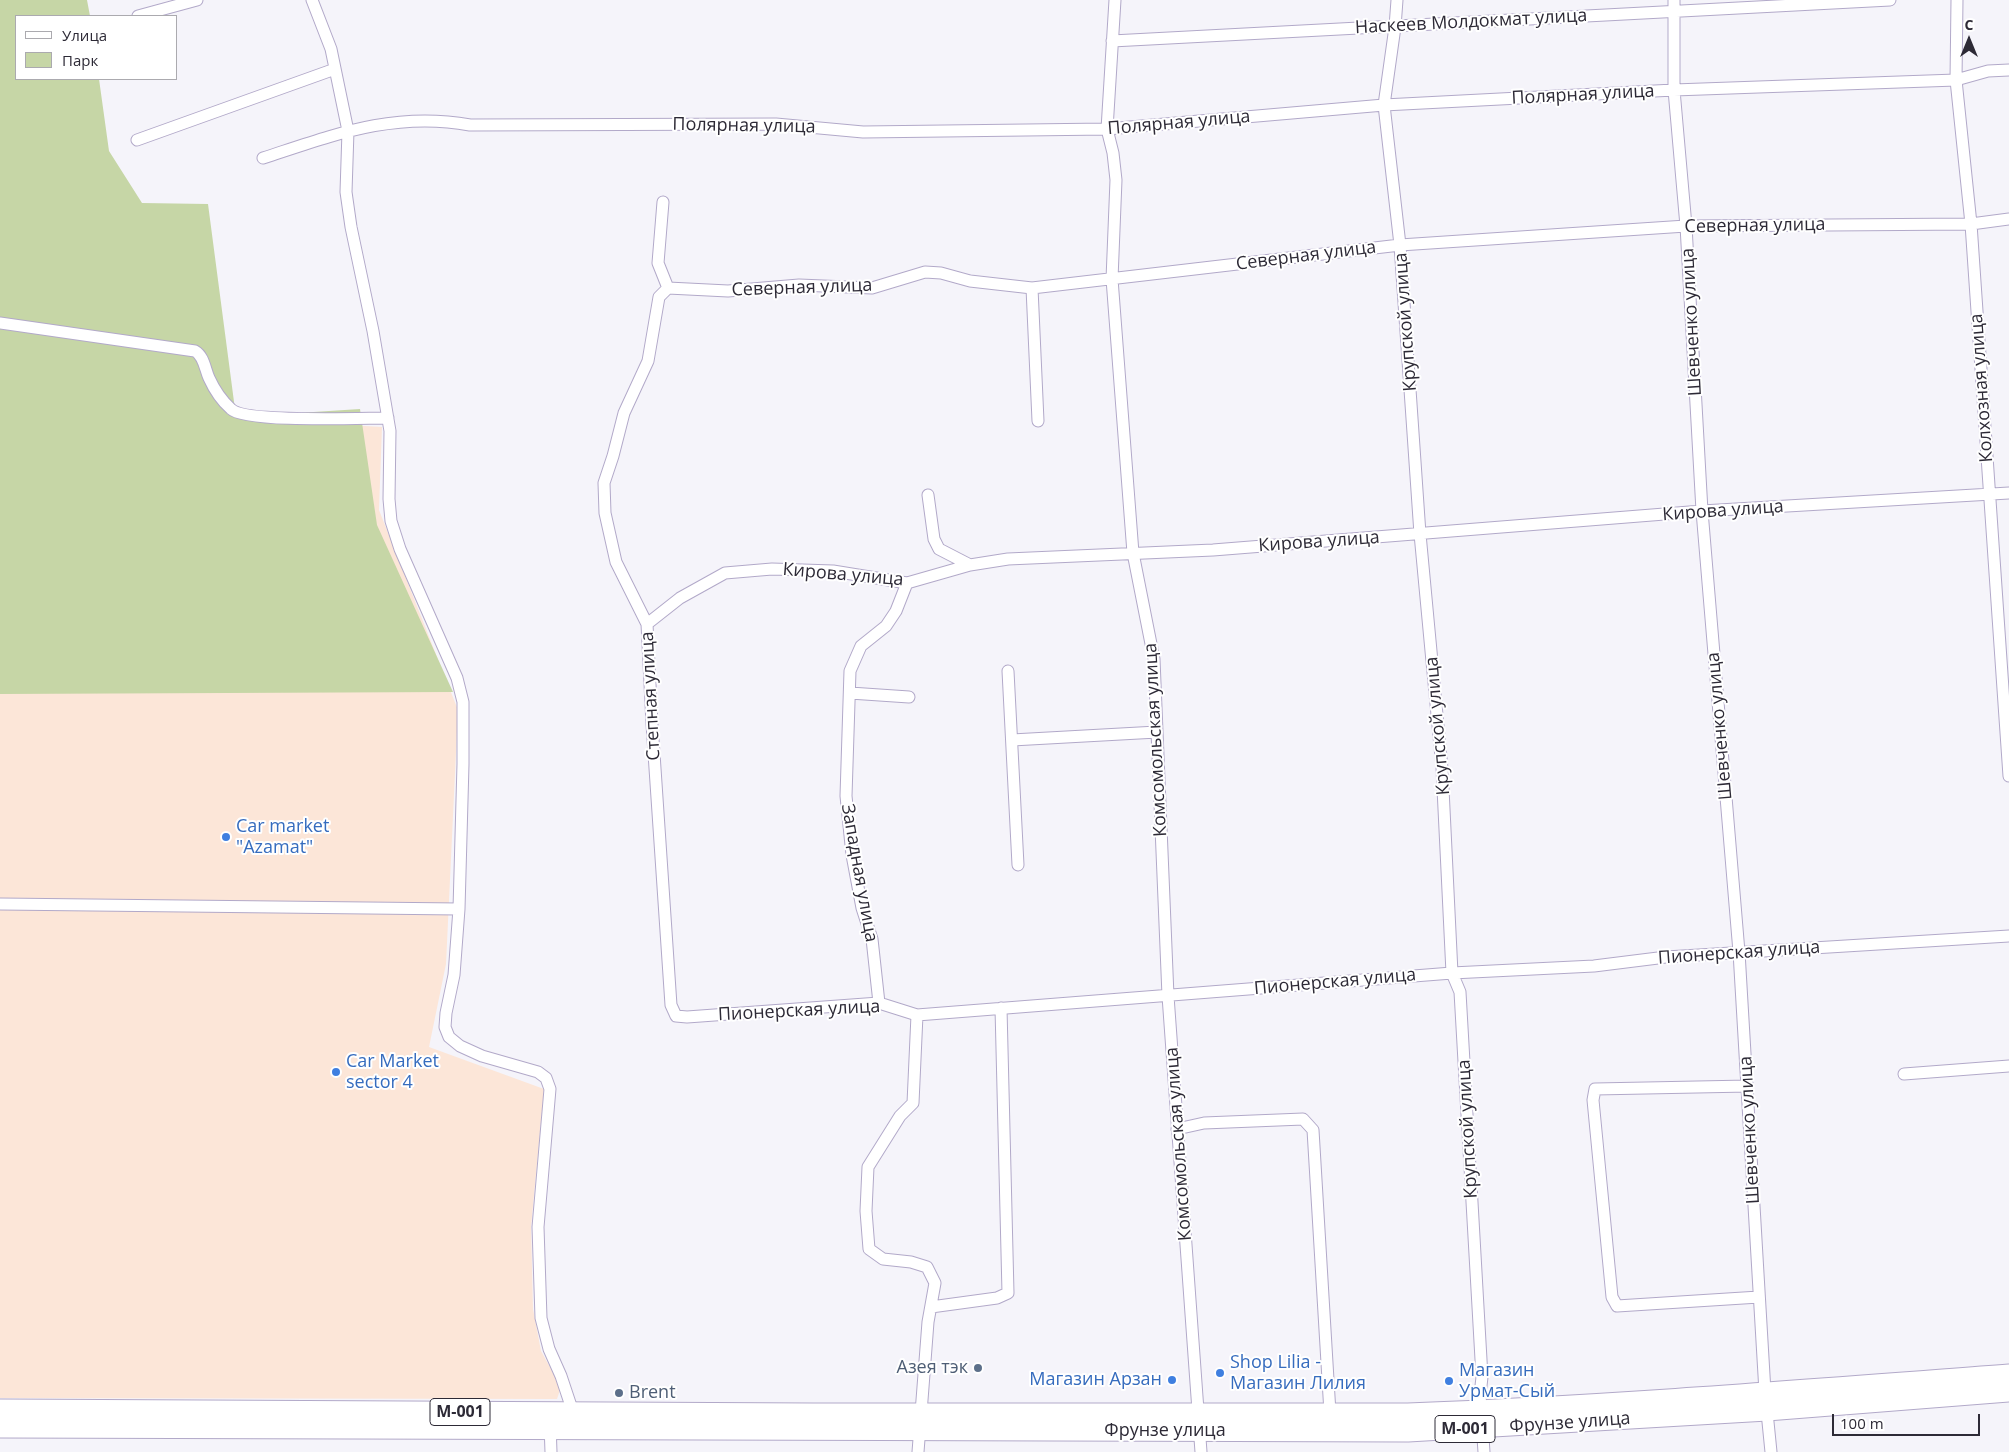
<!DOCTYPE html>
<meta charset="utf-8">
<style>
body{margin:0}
#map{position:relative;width:2009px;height:1452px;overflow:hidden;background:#f5f4fa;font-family:"Open Sans",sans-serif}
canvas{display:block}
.legend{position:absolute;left:15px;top:15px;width:162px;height:65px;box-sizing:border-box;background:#fff;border:1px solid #abaaaf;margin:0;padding:6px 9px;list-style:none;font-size:15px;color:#2d2a36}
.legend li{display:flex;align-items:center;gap:10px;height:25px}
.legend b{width:25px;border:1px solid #abaaaf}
.north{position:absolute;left:1944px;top:15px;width:50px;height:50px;-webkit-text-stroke:4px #fff;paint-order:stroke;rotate:0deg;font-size:14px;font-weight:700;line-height:20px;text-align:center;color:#2d2a36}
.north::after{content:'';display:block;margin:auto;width:18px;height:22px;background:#2d2a36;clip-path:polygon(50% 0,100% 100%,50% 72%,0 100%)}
.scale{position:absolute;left:1832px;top:1414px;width:148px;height:22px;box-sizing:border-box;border:2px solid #2d2a36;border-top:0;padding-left:6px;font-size:15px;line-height:18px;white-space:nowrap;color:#2d2a36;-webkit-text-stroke:4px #fff;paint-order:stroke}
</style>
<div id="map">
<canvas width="2009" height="1452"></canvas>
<ul class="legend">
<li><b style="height:6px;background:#fff"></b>Улица</li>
<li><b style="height:14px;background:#c6d6a6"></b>Парк</li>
</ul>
<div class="north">С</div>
<div class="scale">100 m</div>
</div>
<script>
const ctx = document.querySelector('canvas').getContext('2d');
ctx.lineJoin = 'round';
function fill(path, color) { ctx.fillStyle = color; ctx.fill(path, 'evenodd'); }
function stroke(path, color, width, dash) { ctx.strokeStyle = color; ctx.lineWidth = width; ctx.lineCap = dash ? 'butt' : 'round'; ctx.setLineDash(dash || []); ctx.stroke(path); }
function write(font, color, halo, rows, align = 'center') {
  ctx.font = font + ' "Open Sans",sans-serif'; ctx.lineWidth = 4; ctx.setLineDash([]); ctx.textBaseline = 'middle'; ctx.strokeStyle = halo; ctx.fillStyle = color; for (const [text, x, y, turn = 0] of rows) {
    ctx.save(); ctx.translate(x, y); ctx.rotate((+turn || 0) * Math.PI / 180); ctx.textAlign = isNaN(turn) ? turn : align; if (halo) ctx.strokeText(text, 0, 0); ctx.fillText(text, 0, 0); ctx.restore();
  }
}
fill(new Path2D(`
 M129,412L382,427L379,510L458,710L446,964L429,1047L544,1089L531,1227L533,1309L541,1351L561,1387L557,1399L0,1398V555Z`), '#fce6d8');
fill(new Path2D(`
 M0,0H87L90,16H16V79H99L109,151L142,203L208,204L236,417L360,409L377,525L453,692L0,694Z`), '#c6d6a6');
const minor = new Path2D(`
 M312,0L331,49L348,131L346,192L351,227L373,331L390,431L389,499L391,521L400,549L457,678L463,702V764L459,909L454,975L446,1013L445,1027L449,1037L460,1046L482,1056L538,1072L546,1078L550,1089L538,1227L541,1318L549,1349L561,1376L573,1412
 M1115,0L1107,129L1113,153L1116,180L1112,279L1133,553L1154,659L1168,996L1201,1452
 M1397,0L1395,27L1384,105L1400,245L1420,534L1442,768L1452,973L1460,992L1482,1377L1480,1395L1484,1452
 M1674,0V90L1686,226L1702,511L1739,952L1765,1392L1771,1452
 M1957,0L1956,80L1971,224L2009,776
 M138,16L197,0
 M1112,41L1890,0
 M137,140L335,69
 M263,158C334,135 394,111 470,125L776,124L863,132L1107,129L1384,105L1674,90L1956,80L1988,71L2009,70
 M663,202L658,263L668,288
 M668,288L659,297L648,361L624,413L613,456L604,483L605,513L616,562L647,624L652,724L671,1005L676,1016L687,1017L879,1003L917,1015L1452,973L1594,966L1666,957L2009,936
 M668,288L728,291L799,285L872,288L925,272L941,273L970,281L1032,288L1400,245L1686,226L1971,224L2009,219
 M1032,288L1038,421
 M0,323L195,351C204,356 205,369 209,378C214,389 222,401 231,409C245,423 362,418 388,418
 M928,495L934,539L939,549L970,565
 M647,624L680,598L725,573L772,569L833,571L907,583L970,565L1008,559L1213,550L1702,511L2009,493
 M1008,671L1018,865
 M850,693L909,697
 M1012,740L1157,732
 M0,904L459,909
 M879,1003L872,939L862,908L852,855L846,796L850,671L861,646L886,626L896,611L907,583
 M917,1015L913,1103L900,1116L868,1167L866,1211L869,1249L883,1259L911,1262L927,1267L935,1283L928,1322L918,1452
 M1904,1074L2009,1066
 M1748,1086L1595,1089L1593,1100L1612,1297L1617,1306L1759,1297
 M1177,1129L1204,1123L1303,1119L1313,1130L1330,1413
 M931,1307L997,1298L1008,1293L1001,1008
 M550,1424L551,1452`);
const primary = new Path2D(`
 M0,1409L813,1413H1408C1609,1405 1809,1389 2009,1374
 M0,1428L1408,1432L1767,1411L2009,1392`);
stroke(minor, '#b2a9c9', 13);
stroke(primary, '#b2a9c9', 21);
stroke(minor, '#fff', 11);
stroke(primary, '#fff', 19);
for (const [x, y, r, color] of [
 [226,837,5,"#3f7fe0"],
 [336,1072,5,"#3f7fe0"],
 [978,1368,5,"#5c6f8a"],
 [1220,1373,5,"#3f7fe0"],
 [1172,1380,5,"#3f7fe0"],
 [1449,1381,5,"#3f7fe0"],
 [619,1393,5,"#5c6f8a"]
]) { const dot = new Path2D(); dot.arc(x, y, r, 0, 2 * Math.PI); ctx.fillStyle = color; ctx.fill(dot); stroke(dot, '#fff', 2); }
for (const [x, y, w] of [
 [460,1412,60],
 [1465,1429,60]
]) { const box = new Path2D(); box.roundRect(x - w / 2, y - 13.5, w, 27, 4); ctx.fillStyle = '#fff'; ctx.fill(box); stroke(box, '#2d2a36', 1); }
write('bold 16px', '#2d2a36', null, [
 ["M-001",460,1412],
 ["M-001",1465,1429]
]);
write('18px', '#2d2a36', '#fff', [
 ["Наскеев Молдокмат улица",1471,22,-3],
 ["Полярная улица",1583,95,-3],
 ["Полярная улица",1179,123,-5],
 ["Полярная улица",744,126,1],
 ["Северная улица",1755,226,-1],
 ["Северная улица",1306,256,-7],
 ["Северная улица",802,288,-2],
 ["Крупской улица",1406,322,-94],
 ["Шевченко улица",1692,322,-93],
 ["Колхозная улица",1982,388,-94],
 ["Кирова улица",1723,511,-4],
 ["Кирова улица",1319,542,-4],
 ["Кирова улица",843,575,5],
 ["Степная улица",651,696,-93],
 ["Крупской улица",1438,726,-95],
 ["Шевченко улица",1720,726,-95],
 ["Комсомольская улица",1156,740,-93],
 ["Западная улица",859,873,80],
 ["Пионерская улица",1739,953,-4],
 ["Пионерская улица",1335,982,-5],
 ["Пионерская улица",799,1011,-3],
 ["Крупской улица",1468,1129,-93],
 ["Шевченко улица",1750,1130,-93],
 ["Комсомольская улица",1179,1144,-94],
 ["Фрунзе улица",1570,1423,-4],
 ["Фрунзе улица",1165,1431]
]);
write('18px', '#366cbe', '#fff', [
 ["Car market",236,827],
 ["\"Azamat\"",236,848],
 ["Car Market",346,1062],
 ["sector 4",346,1083],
 ["Shop Lilia -",1230,1363],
 ["Магазин Лилия",1230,1384],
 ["Магазин",1459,1371],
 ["Урмат-Сый",1459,1392],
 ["Магазин Арзан",1162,1380,"right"]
], 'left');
write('18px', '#4e5e75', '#fff', [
 ["Азея тэк",968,1368],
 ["Brent",629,1393,"left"]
], 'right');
</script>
